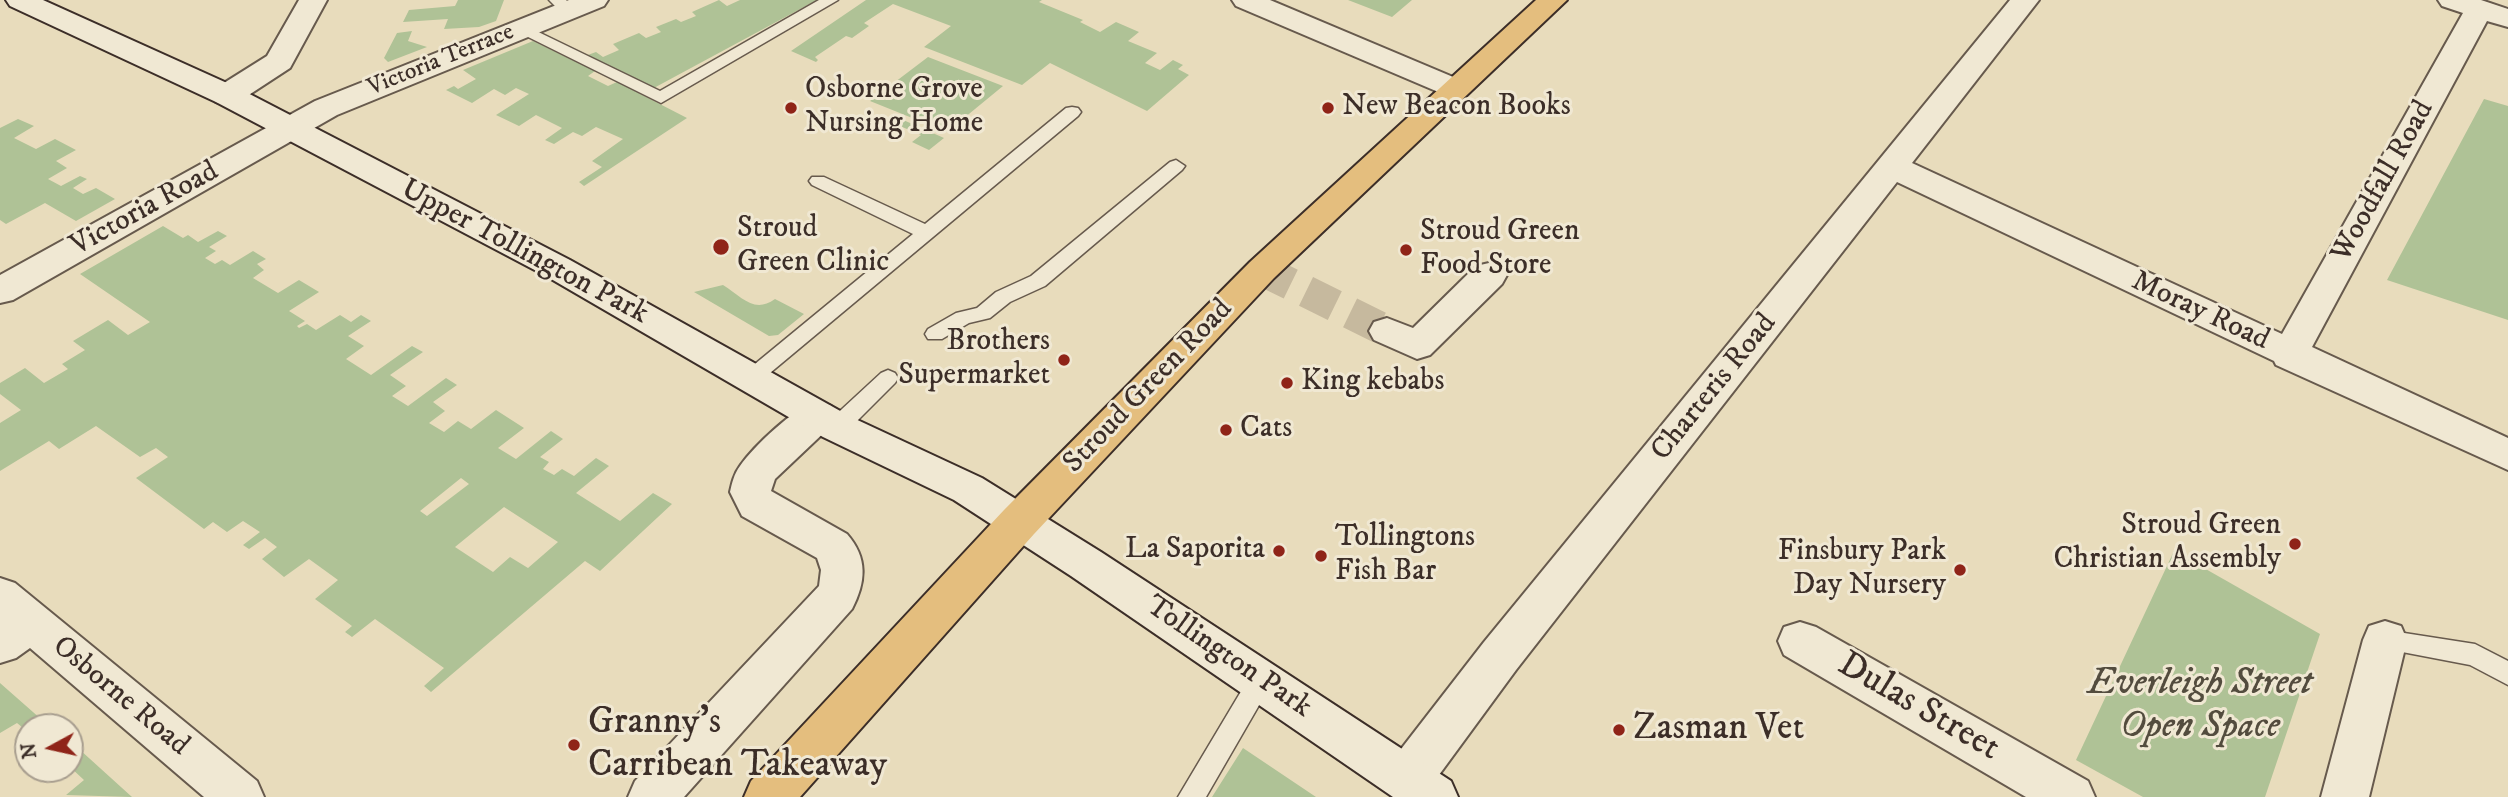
<!DOCTYPE html>
<style>
body{margin:0}
#map{position:relative;width:2508px;height:797px;overflow:hidden;background:#e8dcbc;font-family:"IM FELL DW Pica",serif}
canvas{display:block}
.north{position:absolute;left:14px;top:713px;width:70px;height:70px;box-sizing:border-box;background:#f0e8d3;border:2px solid #a89e8f;border-radius:50%;rotate:262deg;font-size:19px;font-weight:700;line-height:28px;text-align:center;color:#3c2e28}
.north::after{content:'';display:block;margin:auto;width:24px;height:32px;background:#8f2418;clip-path:polygon(50% 0,100% 100%,50% 72%,0 100%)}
</style>
<div id="map">
<canvas width="2508" height="797"></canvas>
<div class="north">N</div>
</div>
<script>
const ctx = document.querySelector('canvas').getContext('2d');
ctx.lineJoin = 'round';
function fill(path, color) { ctx.fillStyle = color; ctx.fill(path, 'evenodd'); }
function stroke(path, color, width, dash) { ctx.strokeStyle = color; ctx.lineWidth = width; ctx.lineCap = dash ? 'butt' : 'round'; ctx.setLineDash(dash || []); ctx.stroke(path); }
function write(font, color, halo, rows, align = 'center') {
  ctx.font = font + ' "IM FELL DW Pica",serif'; ctx.lineWidth = 6; ctx.setLineDash([]); ctx.textBaseline = 'middle'; ctx.strokeStyle = halo; ctx.fillStyle = color; for (const [text, x, y, turn = 0] of rows) {
    ctx.save(); ctx.translate(x, y); ctx.rotate((+turn || 0) * Math.PI / 180); ctx.textAlign = isNaN(turn) ? turn : align; if (halo) ctx.strokeText(text, 0, 0); ctx.fillText(text, 0, 0); ctx.restore();
  }
}
fill(new Path2D(`
 M458,0H504L496,21L479,27L444,29L448,19L403,22L409,10L455,6Z
 M719,0L727,6L740,0H817L652,89L585,56L596,52L603,57L619,50L613,44L639,33L646,38L661,32L656,27L676,19L681,22L696,16L692,12Z
 M866,0H1042L1039,2L1083,20L1080,22L1100,32L1116,22L1139,32L1128,41L1157,53L1145,63L1160,70L1173,60L1183,65L1178,69L1189,75L1147,111L1050,63L1022,85L924,47L951,26L893,4L864,23L869,26L852,38L846,36L815,57L818,60L816,62L791,51Z
 M1348,0H1412L1392,17Z
 M412,31L408,41L427,47L388,62L384,58L397,33Z
 M533,41L595,71L588,76L608,86L617,82L687,118L584,186L579,182L602,167L592,161L623,139L596,127L582,136L573,132L554,144L545,140L562,128L536,115L519,126L496,115L529,94L516,88L505,95L494,89L472,103L446,90L454,86L458,89L476,79L463,70Z
 M928,57L1003,86L947,132L870,101Z
 M2484,99L2508,106V320L2387,280Z
 M892,115L944,138L929,150L912,142L921,135L886,120Z
 M18,119L34,126L14,138L36,149L55,139L76,150L56,161L67,168L48,179L61,186L80,176L87,179L73,188L83,194L96,188L115,199L76,221L45,203L6,224L0,220V128Z
 M163,226L183,238L188,235L198,242L218,231L227,236L209,247L216,251L205,258L215,264L222,260L230,265L253,251L266,259L257,264L264,270L253,278L278,293L299,280L319,292L289,311L305,321L297,326L299,328L307,324L316,330L340,315L351,322L361,315L371,321L348,336L364,346L346,359L371,375L412,346L423,352L390,375L406,386L392,396L408,406L446,378L457,385L433,402L445,411L429,423L444,432L458,421L471,429L496,410L524,428L498,448L516,459L551,431L563,439L540,457L549,462L543,469L554,475L562,469L574,476L596,458L609,466L576,493L620,521L653,493L672,504L600,571L585,561L431,692L424,686L444,668L375,619L352,637L345,632L352,626L315,599L338,580L309,559L284,577L262,559L277,547L265,538L249,549L243,545L260,532L243,521L227,532L213,522L204,529L136,478L168,457L156,448L140,457L96,426L59,449L49,441L0,471V423L21,410L0,394V383L25,368L44,383L68,369L62,364L85,350L73,341L108,320L128,335L150,322L80,274ZM461,478L469,484L427,516L420,511ZM504,507L558,542L528,568L510,557L493,572L455,547Z
 M723,285C742,297 754,314 775,299L804,314L778,335L769,336L694,292Z
 M2174,551L2320,634L2265,797H2143L2076,760Z
 M0,683L50,727H28V732L17,723L0,733Z
 M1243,748L1316,797H1212Z
 M79,749L132,797L66,795L84,780L70,767V756Z`), '#afc296');
stroke(new Path2D(`
 M1262,270L1387,331`), '#c6b99e', 32, [32, 17]);
const lane = new Path2D(`
 M549,0H566L576,10L568,15L562,13Z
 M819,0H838L661,103L512,29L514,26H526L660,91Z
 M1072,107L1078,108L1081,112L1078,116L758,383L751,386L744,383L741,378L744,373L913,234L812,185L809,181L812,177H824L925,224L1066,108Z
 M1176,160L1185,166L1182,170L1045,286L1010,302L990,318L969,323L942,339H928L925,334L928,329L956,313L977,308L996,292L1031,276L1170,162Z
 M888,370L895,373L898,378L895,383L845,433L837,435L829,433L826,427L829,421L881,373Z
 M2385,630L2475,644L2508,661V685L2470,665L2376,647L2373,640L2376,633Z
 M1261,670L1270,673L1273,681L1206,797H1178L1252,673Z`);
const street = new Path2D(`
 M299,0H327L290,68L238,102L227,104L216,102L212,95L216,88L267,56Z
 M569,0H608L604,6L337,115L13,300L0,303V275L315,101Z
 M1232,0H1270L1465,82L1469,88L1465,94L1454,97L1443,94L1236,6Z
 M2010,0H2039L1912,163L2282,334L2463,13L2442,6L2438,0H2481L2508,9V27L2487,21L2312,347L2508,438V470L2276,365L2274,361L1897,182L1516,670L1425,794C1414,797 1402,797 1391,794L1384,778L1391,762L1484,642Z
 M1489,263L1502,266L1507,275L1502,284L1430,355L1417,359L1374,340L1369,331L1374,322L1387,318L1413,328L1476,266Z
 M817,401L831,406L836,416L831,426L775,479L771,491L847,534C868,558 866,582 852,609L684,797H628L635,781L819,586L821,570L817,558L742,516L730,492C732,483 734,474 740,466C754,446 794,408 817,401Z
 M0,578L15,583L257,781L264,797H204L30,648L16,658L0,663Z
 M2385,621L2401,626L2407,640L2369,797H2321L2363,640L2369,626Z
 M1800,622L1816,627L2088,781L2095,797H2026L1784,655L1778,641L1784,627Z`);
const secondary = new Path2D(`
 M6,0H43L238,88L570,260L851,417L982,478L1101,552L1451,781L1458,797H1393L1071,576L954,500L823,437L546,276L216,102L10,6Z`);
const primary = new Path2D(`
 M1536,0H1567L1274,278L1034,534L800,797H744L751,781L1004,510L1250,262Z`);
stroke(lane, '#675a4d', 3);
stroke(street, '#675a4d', 4);
stroke(secondary, '#3c2e28', 4);
stroke(primary, '#3c2e28', 4);
fill(lane, '#f0e8d3');
fill(street, '#f0e8d3');
fill(secondary, '#f0e8d3');
fill(primary, '#e4be7e');
for (const [x, y, r, color] of [
 [791,108,7,"#8f2418"],
 [1328,108,7,"#8f2418"],
 [721,247,9,"#8f2418"],
 [1406,250,7,"#8f2418"],
 [1064,360,7,"#8f2418"],
 [1287,383,7,"#8f2418"],
 [1226,430,7,"#8f2418"],
 [2295,544,7,"#8f2418"],
 [1279,551,7,"#8f2418"],
 [1321,556,7,"#8f2418"],
 [1960,570,7,"#8f2418"],
 [1619,730,7,"#8f2418"],
 [574,745,7,"#8f2418"]
]) { const dot = new Path2D(); dot.arc(x, y, r, 0, 2 * Math.PI); ctx.fillStyle = color; ctx.fill(dot); stroke(dot, '#f0e8d3', 2.5); }
write('24px', '#3c2e28', '#f0e8d3', [
 ["Victoria Terrace",441,61,-22]
]);
write('30px', '#3c2e28', '#f0e8d3', [
 ["Osborne Grove",805,91],
 ["Nursing Home",805,125],
 ["New Beacon Books",1342,108],
 ["Stroud",737,230],
 ["Green Clinic",737,264],
 ["Stroud Green",1420,233],
 ["Food Store",1420,267],
 ["Brothers",1050,343,"right"],
 ["Supermarket",1050,377,"right"],
 ["King kebabs",1301,383],
 ["Cats",1240,430],
 ["Stroud Green",2281,527,"right"],
 ["Christian Assembly",2281,561,"right"],
 ["Tollingtons",1335,539],
 ["Fish Bar",1335,573],
 ["La Saporita",1265,551,"right"],
 ["Finsbury Park",1946,553,"right"],
 ["Day Nursery",1946,587,"right"]
], 'left');
write('30px', '#3c2e28', '#f0e8d3', [
 ["Woodfall Road",2384,182,-61],
 ["Victoria Road",145,210,-29],
 ["Upper Tollington Park",524,253,28],
 ["Moray Road",2200,312,25],
 ["Stroud Green Road",1149,387,-46],
 ["Charteris Road",1715,388,-51],
 ["Tollington Park",1228,658,34],
 ["Osborne Road",120,697,40]
]);
write('italic 37px', '#534c3e', '#f0e8d3', [
 ["Everleigh Street",2200,685],
 ["Open Space",2200,728]
]);
write('37px', '#3c2e28', '#f0e8d3', [
 ["Dulas Street",1918,708,30]
]);
write('37px', '#3c2e28', '#f0e8d3', [
 ["Granny's",588,724],
 ["Carribean Takeaway",588,767],
 ["Zasman Vet",1633,730]
], 'left');
</script>
